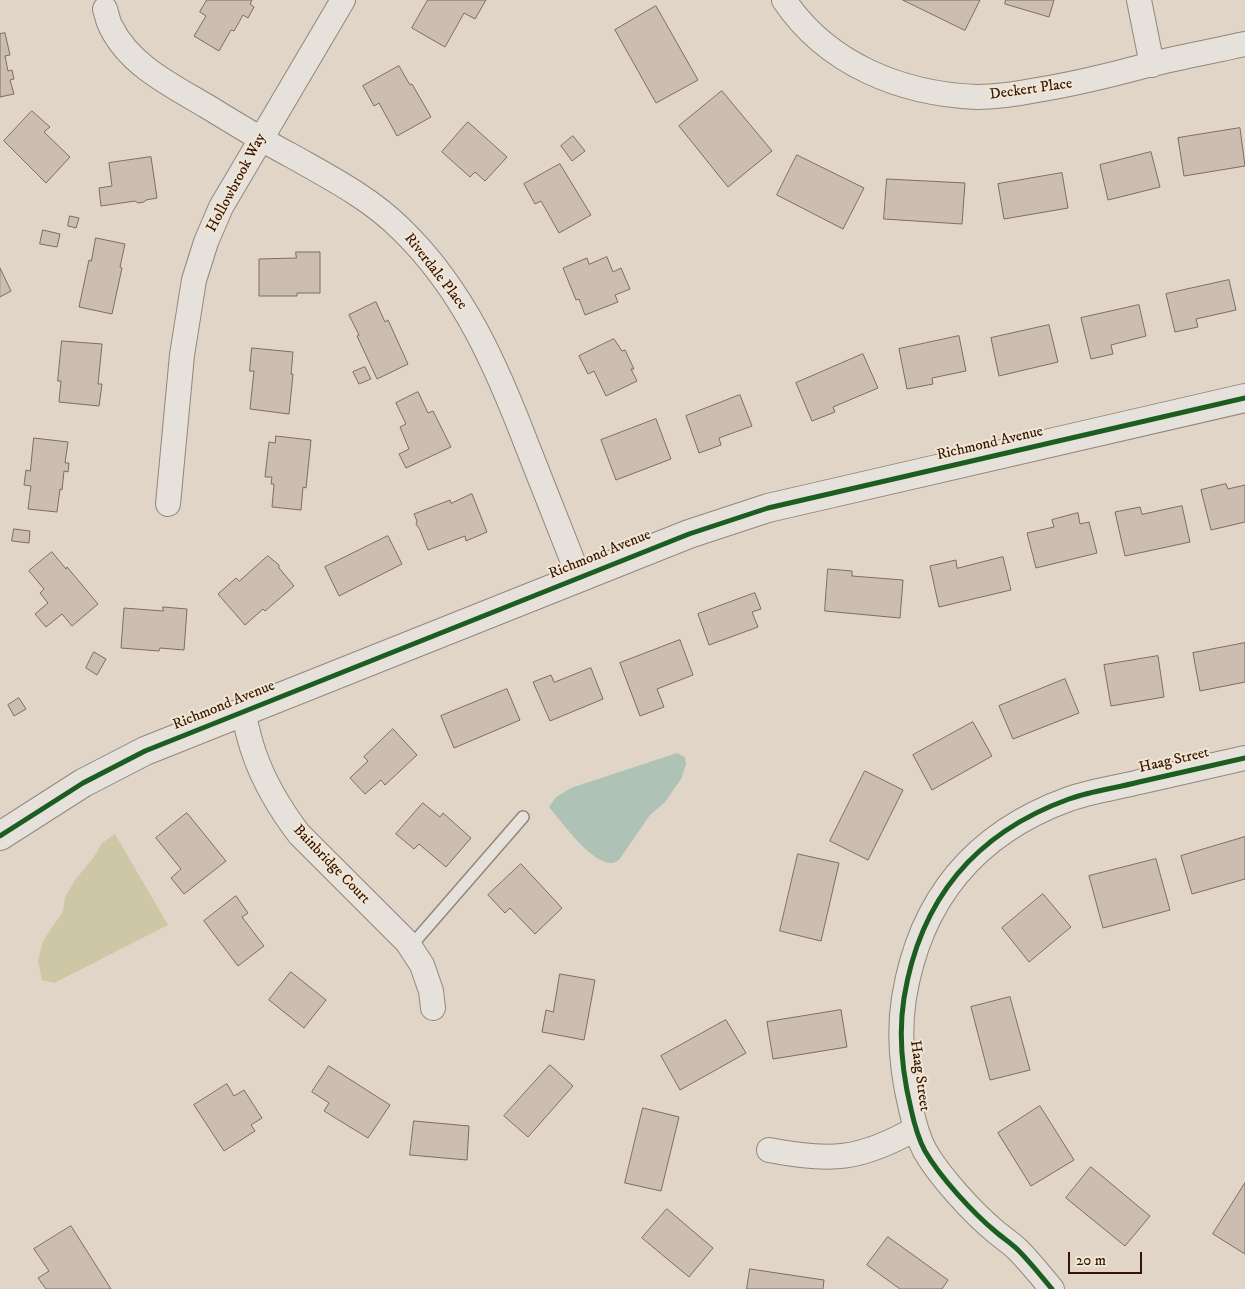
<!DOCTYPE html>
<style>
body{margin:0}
#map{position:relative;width:1245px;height:1289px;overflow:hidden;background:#e0d5c6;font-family:"IM FELL DW Pica",serif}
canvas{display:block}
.scale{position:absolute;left:1068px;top:1252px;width:74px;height:22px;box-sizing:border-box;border:2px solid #341303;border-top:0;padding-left:6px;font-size:15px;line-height:18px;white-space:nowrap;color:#341303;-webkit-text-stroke:4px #f1e5d3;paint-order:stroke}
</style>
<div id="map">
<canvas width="1245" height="1289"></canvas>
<div class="scale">20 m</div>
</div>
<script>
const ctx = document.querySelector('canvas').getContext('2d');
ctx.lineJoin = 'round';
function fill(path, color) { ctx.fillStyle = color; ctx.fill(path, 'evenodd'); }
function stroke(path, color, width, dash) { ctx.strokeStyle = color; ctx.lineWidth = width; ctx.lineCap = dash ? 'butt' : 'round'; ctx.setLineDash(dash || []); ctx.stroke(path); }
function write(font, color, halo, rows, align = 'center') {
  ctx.font = font + ' "IM FELL DW Pica",serif'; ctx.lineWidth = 4; ctx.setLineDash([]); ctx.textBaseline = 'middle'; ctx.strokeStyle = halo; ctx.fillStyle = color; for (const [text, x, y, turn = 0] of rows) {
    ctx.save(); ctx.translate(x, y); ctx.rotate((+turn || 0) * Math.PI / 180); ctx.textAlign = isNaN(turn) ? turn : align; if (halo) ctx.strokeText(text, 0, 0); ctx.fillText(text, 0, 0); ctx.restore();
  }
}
fill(new Path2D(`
 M115,834L168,925L54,983L42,980L38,961L43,941L63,911L65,897L75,880L94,857L102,843Z`), '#cec7a6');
fill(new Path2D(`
 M677,753L685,757L686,764L681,779L665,802L650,815L619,860C617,861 614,863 612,863C591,864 561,821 549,807L556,797L571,788Z`), '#aec2b6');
const building = new Path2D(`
 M207,0H252L250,4L254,7L248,18L243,15L234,31L231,30L219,51L194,36L206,16L200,12Z
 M428,0H486L475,19L464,13L445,47L412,28Z
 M903,0H980L965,30Z
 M1006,0H1054L1049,17L1005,4Z
 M656,6L698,80L656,103L615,30Z
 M5,33L10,55L5,56L8,71L12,70L14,79L10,80L14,94L0,97V34Z
 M399,66L410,85L412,84L431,117L397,136L379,103L374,106L363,86Z
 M722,91L772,151L728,187L679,126Z
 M32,111L50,127L44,132L70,157L46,183L4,141Z
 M468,122L507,157L485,181L475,172L470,177L442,152Z
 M1240,128L1245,166L1184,176L1178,138Z
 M573,136L585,151L572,161L561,146Z
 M1151,152L1160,187L1108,200L1100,165Z
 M797,155L864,188L843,229L777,195Z
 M151,157L157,198L146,200L144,202L138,203L135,201L101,206L99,188L112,186L109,163Z
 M560,164L591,215L559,233L541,201L535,204L524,184Z
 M1062,173L1068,208L1004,219L998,184Z
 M887,179L965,183L962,224L884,219Z
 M70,216L79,218L76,228L68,226Z
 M43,230L60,234L57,247L40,244Z
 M96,238L125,244L120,267L122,268L112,314L79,307L89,260L91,261Z
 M296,252H320V293H297V296H259V259L296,258Z
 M607,257L613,272L621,268L630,289L615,295L618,302L585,315L579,299L576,300L563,268L587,258L589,264Z
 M0,268L11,291L0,297Z
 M1229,280L1236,310L1196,319L1198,327L1175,332L1166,294Z
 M376,302L385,322L388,320L408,364L377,379L357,336L359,335L349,315Z
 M1139,305L1146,336L1111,345L1113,354L1091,359L1081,318Z
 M1049,325L1058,362L999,376L991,338Z
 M959,336L966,371L932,378L933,384L907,389L899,349Z
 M614,339L622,351L625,350L634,369H631L637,381L606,396L594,371L588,374L579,356Z
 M62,341L102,344L98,384H102L99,406L59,402L61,381H58Z
 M252,348L293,352L291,374H293L289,414L250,409L254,371H250Z
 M863,354L878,388L833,407L835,412L812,421L796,383Z
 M365,367L371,379L359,384L353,372Z
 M418,392L428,413L433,411L451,447L406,468L399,454L409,449L400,427L406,424L396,403Z
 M740,395L752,426L719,438L721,445L699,453L686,416Z
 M656,419L671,459L616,480L601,440Z
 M276,436L311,440L306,488L303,487L301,510L272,507L274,484H271L272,477H265L269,442L275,443Z
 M34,438L68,442L65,463H69L68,472L64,471L62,490L60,489L57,512L28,509L31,486L24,485L26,470L30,471Z
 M1226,484L1228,489L1245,485V522L1211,530L1201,490Z
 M472,494L487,532L466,541L465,536L428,550L420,530L416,524L417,521L414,514L450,500L451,503Z
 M1182,506L1190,542L1125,556L1115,512L1140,507L1142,514Z
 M1078,513L1080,524L1089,522L1097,553L1036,568L1027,533L1054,527L1052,520Z
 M14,529L30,531L29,543L12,541Z
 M388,536L402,564L339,596L325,567Z
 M52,552L66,569L67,567L98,604L72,626L62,614L46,627L35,614L48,603L40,593L44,589L29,571Z
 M268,556L279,565V568L294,586L265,611L263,609L245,625L218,594L236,578L239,581Z
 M1003,557L1011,590L939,607L930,566L956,560L957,568Z
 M828,569L852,571V576L903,580L900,618L825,611Z
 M755,593L761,609L752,612L758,627L709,645L698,614Z
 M163,607L187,609L184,650L160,648L159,651L121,648L124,608L163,611Z
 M680,640L693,675L657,689L664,707L640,716L620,663Z
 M1245,643V682L1200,691L1193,653Z
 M94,652L106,659L97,675L86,668Z
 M1158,656L1164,697L1111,706L1104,665Z
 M591,668L603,699L550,721L533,682L551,675L554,682Z
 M1065,679L1079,713L1013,739L999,706Z
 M507,689L520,720L454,748L441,716Z
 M19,698L26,709L14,716L8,705Z
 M973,722L992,756L932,790L913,755Z
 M393,729L417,755L385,785L381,780L365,794L350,778L368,761L364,757Z
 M865,771L903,790L868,860L830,841Z
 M423,803L440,817L443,813L471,838L446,867L419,844L414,849L396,834Z
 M187,813L226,861L184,894L171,878L181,869L156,838Z
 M1245,837V879L1192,894L1181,856Z
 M798,854L839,863L821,941L780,931Z
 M1156,859L1170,910L1103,928L1089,876Z
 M521,864L562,908L535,934L510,908L505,913L488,895Z
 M1043,894L1071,927L1029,962L1002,928Z
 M236,896L248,913L242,917L264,946L238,966L204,921Z
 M291,972L326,1000L304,1028L269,1000Z
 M560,974L595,980L584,1040L542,1032L546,1010L553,1012Z
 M1010,997L1030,1070L990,1080L971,1007Z
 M841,1010L847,1047L773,1059L767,1022Z
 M726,1020L746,1053L680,1090L661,1056Z
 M550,1065L573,1086L528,1137L504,1116Z
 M329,1066L390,1105L368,1138L324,1111L329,1103L312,1092Z
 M227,1084L234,1096L244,1090L262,1118L251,1125L255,1131L224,1151L194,1105Z
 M1040,1106L1074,1160L1031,1186L998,1133Z
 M643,1108L679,1117L661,1191L625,1183Z
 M414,1121L469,1126L467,1160L410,1155Z
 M1091,1167L1150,1216L1125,1246L1066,1198Z
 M1245,1183V1254L1213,1234Z
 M667,1209L713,1248L689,1277L642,1238Z
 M71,1226L111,1289H46L38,1278L49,1271L34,1249Z
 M888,1237L948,1280L942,1289H900L867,1265Z
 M750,1269L824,1280L823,1289H747Z`);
fill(building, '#cdbdb1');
stroke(building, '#796e64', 1);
const service = new Path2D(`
 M410,947L523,817`);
const minor = new Path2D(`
 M784,0C827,64 901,94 977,97C997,97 1017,94 1037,90C1075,84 1111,75 1148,65C1180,57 1213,51 1245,44
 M1139,0L1152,65
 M105,9C107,15 108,22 111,27C130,66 173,86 208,107C236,124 263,141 292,156C329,177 370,198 401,229C464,290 497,367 528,448C545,491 562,534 579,577
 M168,504L182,355L194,280L206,242L221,207L343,0
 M243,711C246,725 249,739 254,753C264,782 280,809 299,834L407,942L422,965L431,991L433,1008
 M769,1150C831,1162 860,1160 915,1129
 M1052,1289C1041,1276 1030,1262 1018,1250C1011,1243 1003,1238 996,1232C973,1213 940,1177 925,1151C918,1138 914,1123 911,1109C902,1072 898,1036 904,998C920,899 975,833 1069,799C1091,791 1116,788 1139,782C1174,774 1210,766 1245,758`);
const tertiary = new Path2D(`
 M0,836L83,783L145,751L689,534L768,508L1245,398`);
stroke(service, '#92877d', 14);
stroke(minor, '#92877d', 26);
stroke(tertiary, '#92877d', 30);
stroke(service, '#e6e1da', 11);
stroke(minor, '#e6e1da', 24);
stroke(tertiary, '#e6e1da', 28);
stroke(new Path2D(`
 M0,836L83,783L145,751L689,534L768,508L1245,398
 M1052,1289C1041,1276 1030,1262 1018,1250C1011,1243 1003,1238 996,1232C973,1213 940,1177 925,1151C918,1138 914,1123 911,1109C902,1072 898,1036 904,998C920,899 975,833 1069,799C1091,791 1116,788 1139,782C1174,774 1210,766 1245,758`), '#1b5e20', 5);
write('15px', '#341303', '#f1e5d3', [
 ["Deckert Place",1031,90,-8],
 ["Hollowbrook Way",237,183,-62],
 ["Riverdale Place",435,272,52],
 ["Richmond Avenue",990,444,-13],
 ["Richmond Avenue",600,555,-22],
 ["Richmond Avenue",224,706,-22],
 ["Haag Street",1174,761,-13],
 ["Bainbridge Court",331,865,46],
 ["Haag Street",919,1076,82]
]);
</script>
